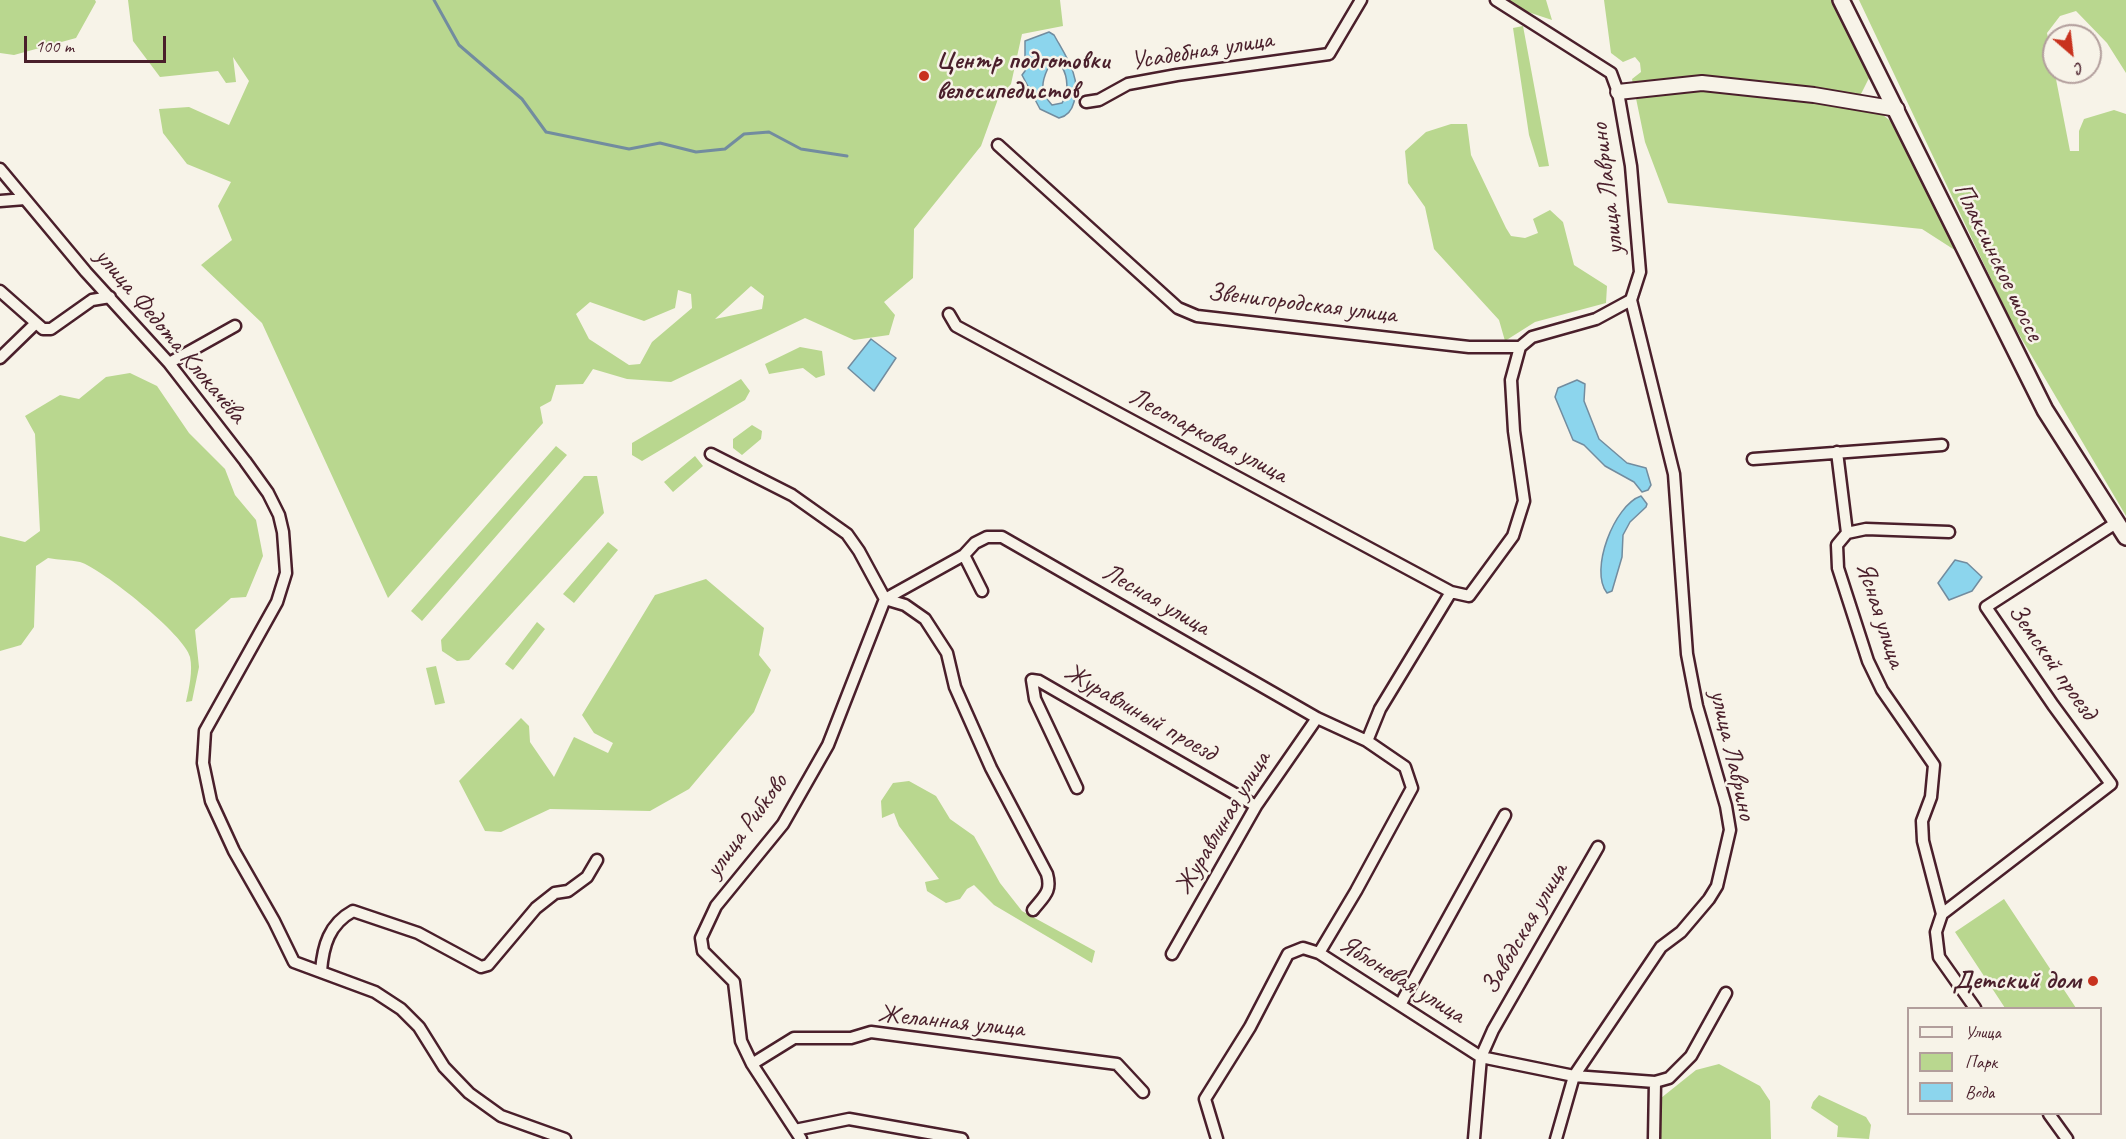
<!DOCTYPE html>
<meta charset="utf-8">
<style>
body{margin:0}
#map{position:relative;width:2126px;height:1139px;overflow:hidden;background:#f7f3e8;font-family:Caveat,sans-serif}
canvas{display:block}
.legend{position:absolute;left:1907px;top:1007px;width:195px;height:108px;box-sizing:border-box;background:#f7f3e8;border:2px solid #b29e9c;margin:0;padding:8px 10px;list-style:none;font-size:18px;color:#4a1f2b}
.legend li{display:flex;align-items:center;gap:12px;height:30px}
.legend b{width:30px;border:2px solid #b29e9c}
.north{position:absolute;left:2042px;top:24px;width:60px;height:60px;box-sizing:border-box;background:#f7f3e8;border:2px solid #b29e9c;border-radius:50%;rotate:152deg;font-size:16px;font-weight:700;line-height:24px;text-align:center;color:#4a1f2b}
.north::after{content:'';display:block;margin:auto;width:21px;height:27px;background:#c8321e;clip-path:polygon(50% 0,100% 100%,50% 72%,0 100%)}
.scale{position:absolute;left:24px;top:36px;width:142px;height:27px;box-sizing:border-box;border:3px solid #4a1f2b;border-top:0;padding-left:8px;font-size:18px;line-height:21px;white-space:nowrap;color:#4a1f2b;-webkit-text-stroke:4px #f7f3e8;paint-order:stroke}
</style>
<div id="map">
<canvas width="2126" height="1139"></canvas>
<ul class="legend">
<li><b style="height:8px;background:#f7f3e8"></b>Улица</li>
<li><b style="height:16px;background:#b9d78f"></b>Парк</li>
<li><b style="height:16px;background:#8cd5ed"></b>Вода</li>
</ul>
<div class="north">С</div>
<div class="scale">100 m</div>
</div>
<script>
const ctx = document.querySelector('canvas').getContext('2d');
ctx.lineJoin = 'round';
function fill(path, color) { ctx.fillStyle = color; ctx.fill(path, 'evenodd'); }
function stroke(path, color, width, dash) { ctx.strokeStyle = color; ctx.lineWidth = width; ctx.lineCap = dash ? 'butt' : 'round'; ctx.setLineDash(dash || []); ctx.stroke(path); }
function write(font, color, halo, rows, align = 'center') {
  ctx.font = font + ' Caveat,sans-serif'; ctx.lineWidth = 5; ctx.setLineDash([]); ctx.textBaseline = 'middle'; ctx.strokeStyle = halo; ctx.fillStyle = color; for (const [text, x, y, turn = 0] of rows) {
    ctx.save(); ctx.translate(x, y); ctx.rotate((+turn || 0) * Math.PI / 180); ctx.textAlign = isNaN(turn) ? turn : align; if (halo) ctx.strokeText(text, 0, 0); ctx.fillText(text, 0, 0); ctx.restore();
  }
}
fill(new Path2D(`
 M0,0H95L96,2L76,38L14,55L0,53Z
 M128,0H1060L1063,26L1022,34L1011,84L998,99L981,146L914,229L913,278L884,302L895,315L889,335L854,340L805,318L671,382L627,379L593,369L583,384L556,385L551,401L540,407L543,423L388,598L262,323L201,265L232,240L218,206L231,182L187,164L163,133L159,109L189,107L229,125L249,81L233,57L236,82L226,83L218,71L160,77L133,41ZM751,286L764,296L762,309L715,319ZM678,290L691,294L692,308L652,342L640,364L629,365L589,339L576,314L590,302L644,321L675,308Z
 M1503,0H1546L1552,20L1525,11Z
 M1604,0H1834L1871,74L1860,96L1894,124L1964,256L1922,229L1668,203L1645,142L1632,79L1641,72L1640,63L1635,57L1623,62L1611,53Z
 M1859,0H2126V73L2107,43L2076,11L2060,16L2047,33L2070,151H2079V131L2084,119L2114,110L2126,114V516L2010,319Z
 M1523,26L1549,166L1539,167L1529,135L1513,28Z
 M1451,124H1467L1471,155L1506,228L1511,236L1525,238L1538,233L1533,219L1550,210L1563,222L1574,265L1607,286L1606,303L1535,322L1505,341L1499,320L1434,249L1425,207L1408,183L1405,151L1426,132Z
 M800,347L822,351L825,375L816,378L803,368L769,374L765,364Z
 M130,373L157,386L189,433L225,469L235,495L256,520L263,556L246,597L231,598L195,630L199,667L192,701L186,702C189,688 193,671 190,657C186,636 101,568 80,562C70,560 59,560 48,558L36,566L34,627L21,645L0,651V536L25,542L40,531L35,434L25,416L60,395L79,399L106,377Z
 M741,379L750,391L745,400L642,461L632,455V443Z
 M752,425L762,431L761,439L742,455L733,448V439Z
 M556,446L567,455L422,621L411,611Z
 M695,456L703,466L673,492L664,482Z
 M584,476H597L604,513L469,660L457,661L442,651L441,640Z
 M608,542L618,550L574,603L563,594Z
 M706,579L764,628L759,655L771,670L754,712L689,789L650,811L550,809L501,832L485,831L459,781L521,718L529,726L530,742L554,777L574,737L608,753L613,743L594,733L582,715L655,595Z
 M537,622L545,629L513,670L505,664Z
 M436,666L445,703L435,705L426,668Z
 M909,781L936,796L950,819L974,836L1000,883L1022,911L1095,951L1092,963L994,905L974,885L967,889L960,899L946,903L927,891L925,882L939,879L899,826L894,813L882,818L881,801L893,783Z
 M2004,899L2076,1008H2005L1955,932Z
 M1719,1064L1760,1086L1770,1101L1771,1139H1661V1098L1696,1070Z
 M1819,1095L1866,1117L1871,1125L1869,1139L1837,1137L1838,1126L1811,1108L1813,1102Z`), '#b9d78f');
const water = new Path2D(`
 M1049,32L1054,35C1065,55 1082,78 1074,102C1072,110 1068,116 1059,118L1040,109L1022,75L1025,71V41ZM1057,65L1062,67C1068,77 1069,93 1062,103L1052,105C1040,92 1041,83 1048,68Z
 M871,339L896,358L874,391L848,368Z
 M1577,380L1585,384L1584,401L1599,439L1627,463L1646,468L1651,485L1648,490L1642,492L1634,482L1605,466L1584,445L1573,440L1555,397L1558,388Z
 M1641,496L1647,504L1646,507L1630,522L1623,535L1622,557L1612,591L1607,593C1589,571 1614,505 1641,496Z
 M1955,560L1967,563L1982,577L1972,591L1949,600L1938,583Z`);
fill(water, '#8cd5ed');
stroke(water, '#728c9f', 1.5);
stroke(new Path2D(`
 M434,0L459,45L522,99L546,132L629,149L660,143L696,152L725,149L744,134L769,132L801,149L847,156`), '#728c9f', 3);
const minor = new Path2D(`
 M1496,0L1611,73L1618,92L1631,166L1640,272L1631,300
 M1086,102L1099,100L1128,84L1177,75L1329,54L1361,0
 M998,145L1178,308L1197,316L1469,347H1520
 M0,169L86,272L169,363L245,461L268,493L279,515L283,532L286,573L277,602L205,731L203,763L211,801L234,851L274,921L294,962L375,992L401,1009L419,1027L444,1067L469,1093L501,1116L565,1139
 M0,201L25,199
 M0,291L43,329H51L92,300L110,297
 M949,314L956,326L1451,592
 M0,358L36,323
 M169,363L235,326
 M1837,452L1847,533
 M711,454L792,495L847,534L859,551L885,599L905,605L925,619L947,653L955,687L991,768L1047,874C1052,892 1044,896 1033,910
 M1753,459L1942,445
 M1847,533L1837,545L1838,568L1868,661L1882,690L1934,765L1931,797L1922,821L1923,841L1942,914L1936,932L1939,957L1975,1008
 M1847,533L1866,529L1949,532
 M964,555L982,591
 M1367,741L1380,709L1451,592L1469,596L1513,536L1524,501L1514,431L1511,380L1520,347L1532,337L1596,319L1631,300
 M1077,788L1035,699L1032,680L1039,681L1256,806
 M1942,914L2111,784L2053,705L1986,607L2116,523
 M1172,954L1256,806L1317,718
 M321,971C323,946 329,924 353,911L418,933L481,967L488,965L536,908L555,893L568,891L587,877L597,860
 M1400,1005L1505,815
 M752,1064L794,1038H851L871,1032L1117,1064L1143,1092
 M2049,1114L2067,1139
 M795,1130L849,1119L962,1139
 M801,1139L752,1064L741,1041L734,982L703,951L701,938L716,906L783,824L828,745L885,599L964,555L975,543L987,537H1002L1317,718L1367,741L1405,767L1412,788L1356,891L1319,953
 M1217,1139L1205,1099L1250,1027L1288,954L1303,948L1319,953L1481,1057L1574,1076L1655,1082
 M1474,1139L1481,1057L1493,1030L1598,847
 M1556,1139L1574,1076L1661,947L1681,932L1709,899L1717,886L1730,830L1726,806L1697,706L1687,654L1674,474L1631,300
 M1654,1139L1655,1082L1669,1078L1691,1056L1726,993`);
const tertiary = new Path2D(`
 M1618,92L1702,83L1814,95L1897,109`);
const secondary = new Path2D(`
 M1841,0L2045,410L2126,537`);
stroke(minor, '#4a1f2b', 15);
stroke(tertiary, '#4a1f2b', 18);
stroke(secondary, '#4a1f2b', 20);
stroke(minor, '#f7f3e8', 10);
stroke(tertiary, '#f7f3e8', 14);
stroke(secondary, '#f7f3e8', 15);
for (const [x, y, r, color] of [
 [924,76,6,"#c8321e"],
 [2093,981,6,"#c8321e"]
]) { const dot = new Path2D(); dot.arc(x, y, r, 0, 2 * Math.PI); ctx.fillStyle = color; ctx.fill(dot); stroke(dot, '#f7f3e8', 2); }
write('26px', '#4a1f2b', '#f7f3e8', [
 ["Усадебная улица",1202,51,-9],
 ["улица Лаврино",1608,189,-97],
 ["Плаксинское шоссе",1998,262,64],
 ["Звенигородская улица",1302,304,7],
 ["улица Федота Клокачёва",170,336,50],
 ["Лесопарковая улица",1208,436,28],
 ["Лесная улица",1156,600,30],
 ["Ясная улица",1880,615,72],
 ["Земской проезд",2052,662,55],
 ["Журавлиный проезд",1140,713,30],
 ["улица Лаврино",1732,755,77],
 ["Журавлиная улица",1223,823,-59],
 ["улица Рибково",747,826,-54],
 ["Заводская улица",1525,929,-60],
 ["Яблоневая улица",1402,980,32],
 ["Желанная улица",951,1022,6]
]);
write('bold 26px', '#4a1f2b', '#f7f3e8', [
 ["Центр подготовки",936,61],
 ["велосипедистов",936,91],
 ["Детский дом",2081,981,"right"]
], 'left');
</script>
